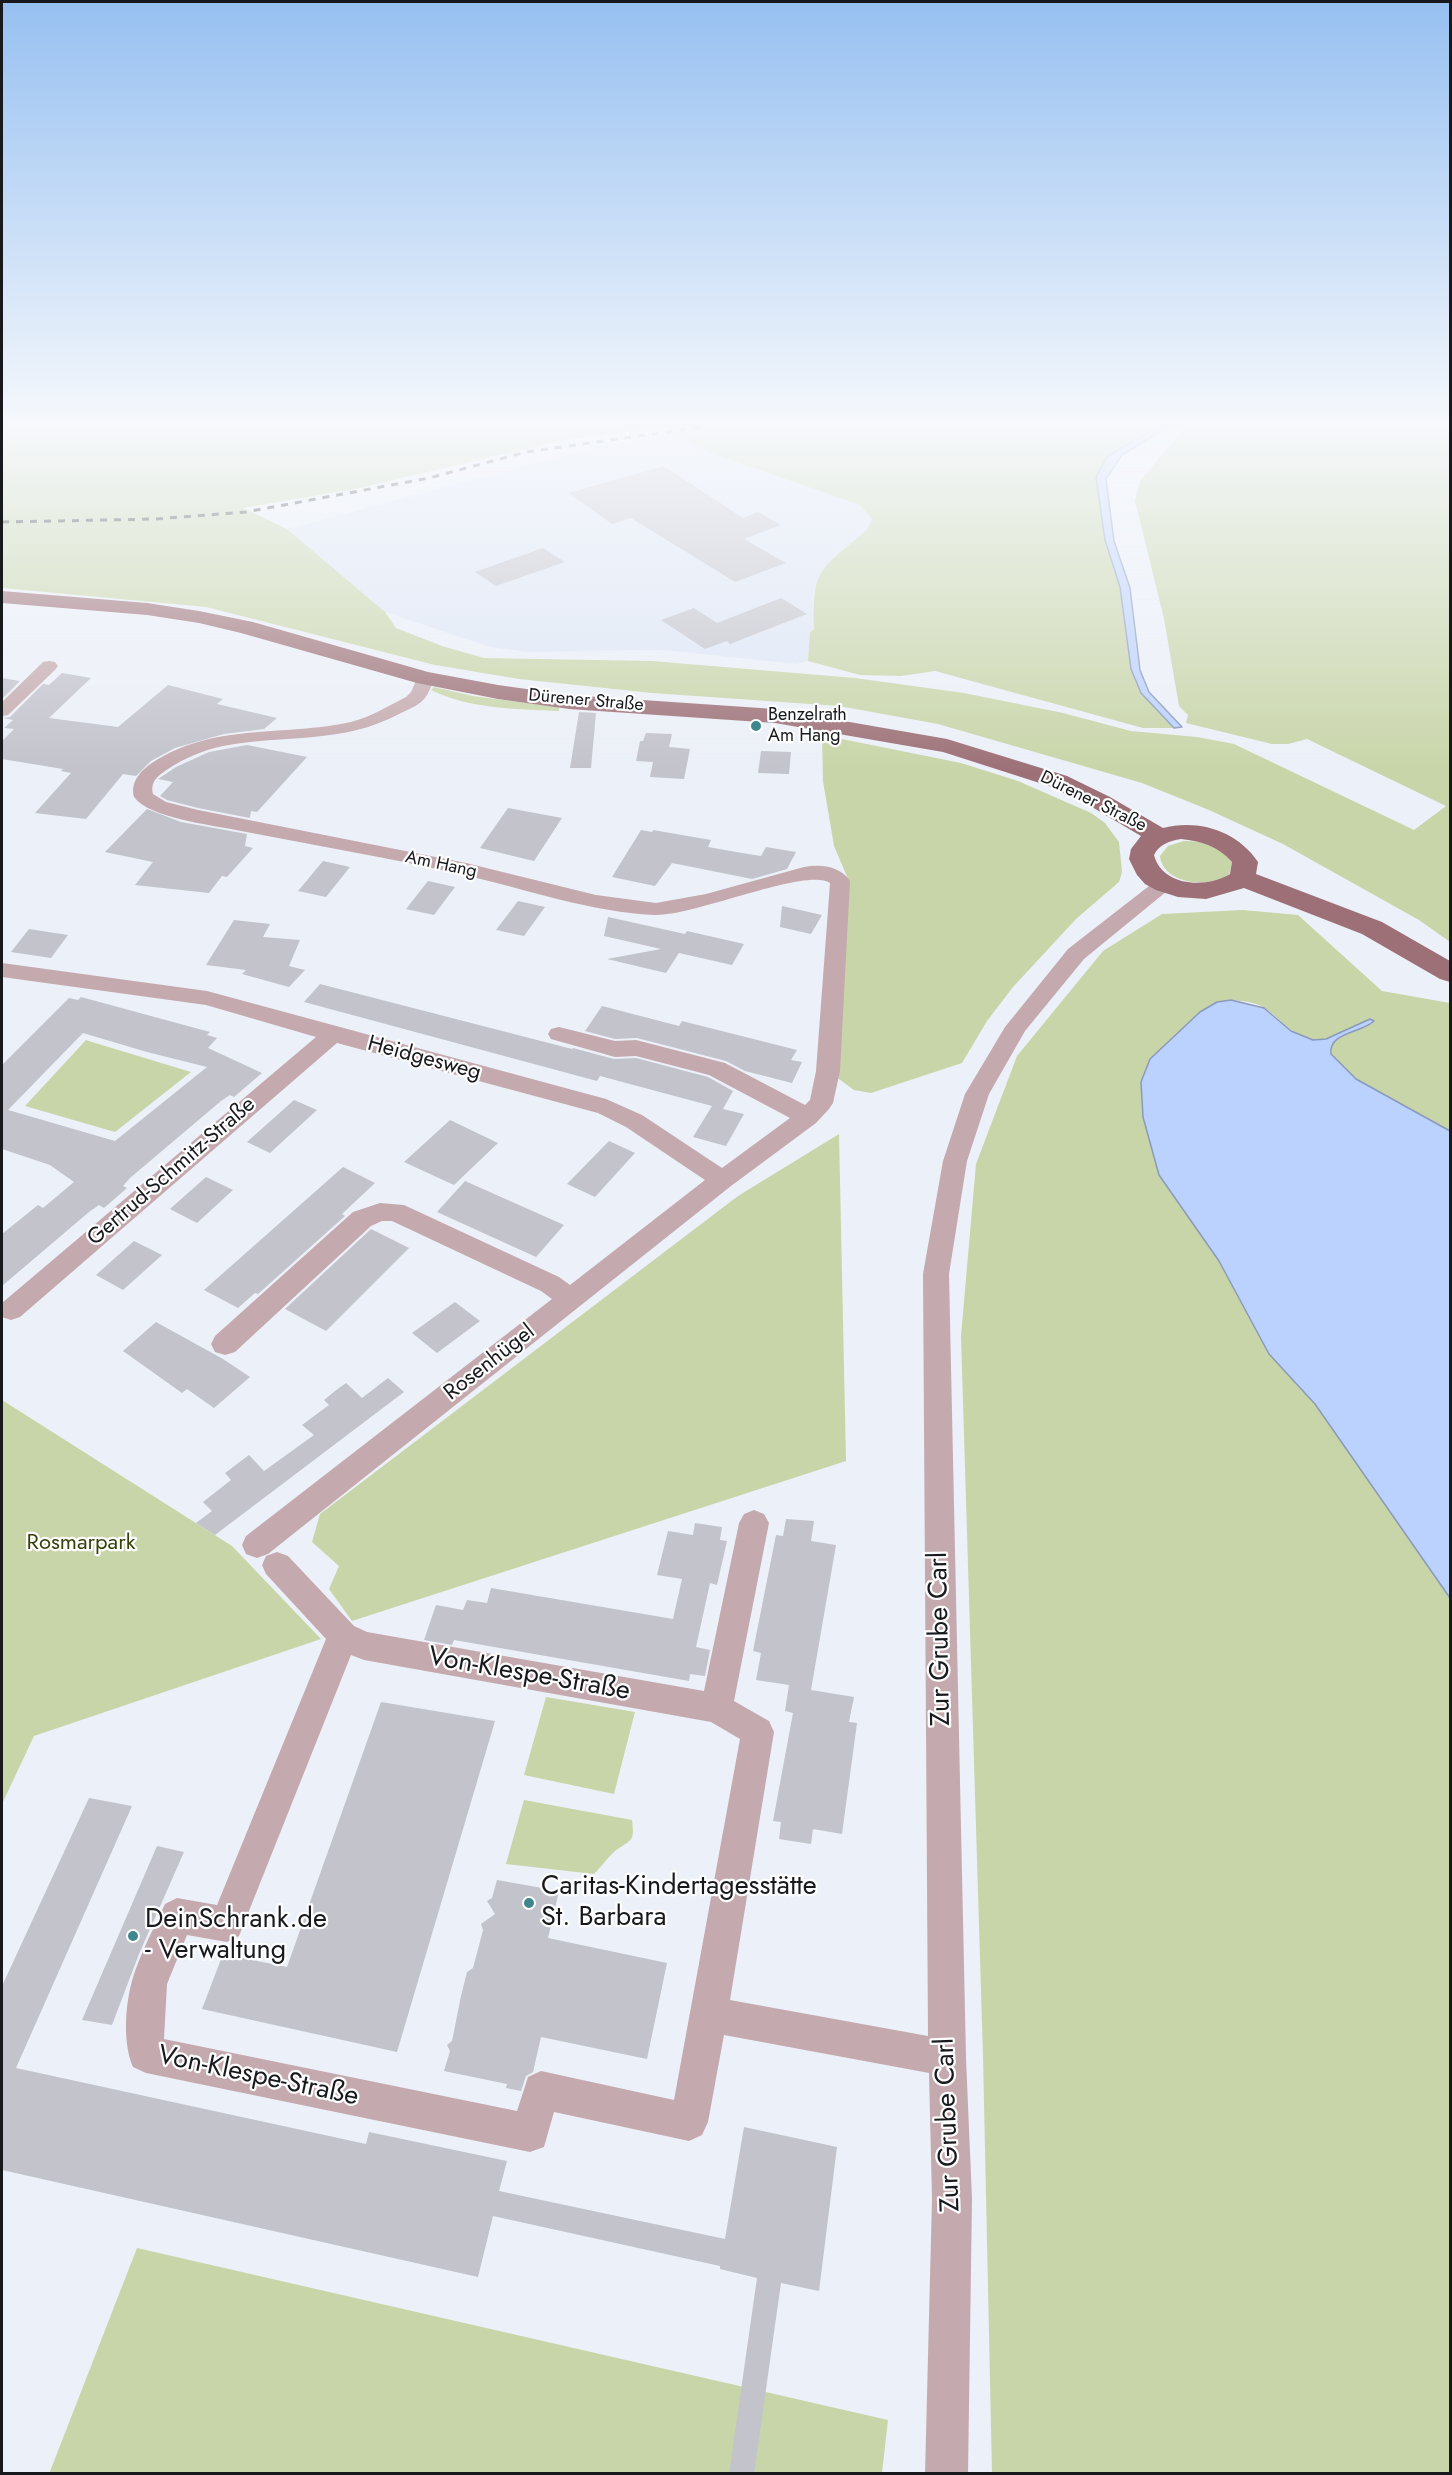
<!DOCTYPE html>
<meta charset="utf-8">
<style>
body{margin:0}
#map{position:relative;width:1452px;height:2475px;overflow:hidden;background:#ecf0f8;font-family:Jost,sans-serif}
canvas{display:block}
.frame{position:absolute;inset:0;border:3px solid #17191c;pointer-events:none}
</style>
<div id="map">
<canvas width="1452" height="2475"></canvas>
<div class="frame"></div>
</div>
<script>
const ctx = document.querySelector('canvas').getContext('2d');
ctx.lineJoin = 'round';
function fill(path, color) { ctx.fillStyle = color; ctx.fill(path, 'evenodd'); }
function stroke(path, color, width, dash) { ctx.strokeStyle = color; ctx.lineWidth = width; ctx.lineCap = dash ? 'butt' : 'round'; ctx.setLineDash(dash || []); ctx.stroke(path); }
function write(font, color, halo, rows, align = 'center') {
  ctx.font = font + ' Jost,sans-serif'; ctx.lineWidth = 4.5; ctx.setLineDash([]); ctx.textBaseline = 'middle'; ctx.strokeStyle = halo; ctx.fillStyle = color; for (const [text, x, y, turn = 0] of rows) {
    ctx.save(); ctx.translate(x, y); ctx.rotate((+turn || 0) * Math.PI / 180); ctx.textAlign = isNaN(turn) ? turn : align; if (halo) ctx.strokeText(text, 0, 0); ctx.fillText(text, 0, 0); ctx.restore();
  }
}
fill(new Path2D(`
 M669,433L708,452L861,505L872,519L870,528L833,557L813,592L814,629L810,632L808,661L796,664L663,650L527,652L490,647L385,612L287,529L592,448Z`), '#dee6f5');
fill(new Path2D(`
 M2,426H672L560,441L355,489L243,508L287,529L385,612L396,628L442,646L484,658L652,661L855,678L964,693L1063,713L1131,731L1197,737L1234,744L1414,830L1446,806L1307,739L1288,744H1272L1186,723L1188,715L1179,706L1164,619L1135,501L1140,481L1186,426H1450V942L1419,920L1283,844L1209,810L1142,783L938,724L839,706L652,693L519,679L435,665L206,607L2,588Z
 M729,426H1158L1130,441L1096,477L1105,540L1120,587L1141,693L1174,728H1143L935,671L901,676L860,675L808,661L810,632L814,629C813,579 815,571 855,540C863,533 869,530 872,519L860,505L708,452L669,433Z
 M434,687L473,696L559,707V711C517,709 469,709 431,690Z
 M822,735L961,763L1018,781L1091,813L1105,823L1119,842L1122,872L1119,882L1076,919L1013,987L987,1021L962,1063L871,1093L854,1090L835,1076L848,879L834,846L823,781Z
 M1184,841C1204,841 1219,846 1232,862L1230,873C1212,889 1163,885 1160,856L1168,846Z
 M1243,910L1298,915L1382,991L1450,1003V1131L1356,1079L1331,1054C1329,1035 1358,1030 1373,1023L1371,1019C1355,1026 1335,1039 1318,1040C1293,1041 1282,1018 1263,1007C1249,1000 1232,1000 1217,1002L1159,1175L1219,1261L1269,1354L1315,1404L1450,1598V2473H992L983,2056L961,1336L976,1164L1017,1056L1103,951L1162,914Z
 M86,1040L92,1042L191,1072L115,1132L25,1106Z
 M839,1134L846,1461L352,1621L329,1589L339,1566L312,1542L320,1514L738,1196Z
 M2,1400L232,1546L321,1639L34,1736L2,1804Z
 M546,1697L635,1712L614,1794L524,1775Z
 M524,1800L632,1820C635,1843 631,1839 615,1851C608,1857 601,1867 594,1874L506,1864Z
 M137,2248L888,2420L882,2473L49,2474Z`), '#c8d5a8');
const water = new Path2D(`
 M1158,426H1170L1122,455L1106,479L1114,541L1130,588L1140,670L1149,692L1182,727L1174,728L1141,693L1131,669L1120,587L1105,540L1096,477L1108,456Z
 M1231,1000L1264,1008L1291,1031L1313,1040L1326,1039L1370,1019L1374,1021C1362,1033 1328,1032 1331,1054L1356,1079L1450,1131V1598L1315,1404L1269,1354L1219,1261L1159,1175L1143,1117L1141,1082L1150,1059L1200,1012L1217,1002Z`);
fill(water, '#bbd1fe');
stroke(water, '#8a9aba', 1.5);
fill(new Path2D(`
 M664,466L743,518L758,512L781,525L744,539L786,563L735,582L631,518L612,524L569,493Z
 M543,548L565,562L496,586L475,572Z
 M781,598L807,614L730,644L727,641L705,649L661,620L694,608L717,623Z
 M62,673L91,678L49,718L118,727L168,685L223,699L217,704L277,718L264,729L224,734L175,748L151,761L136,776L123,774L86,819L35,813L71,773L61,771L63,769L2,759V741L14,729L4,728L13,720L3,718L10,717L43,684L49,685Z
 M2,678L20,681L2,699Z
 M579,712L596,713L591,768H570Z
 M646,733L672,734L669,747L690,749L684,779L650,777L653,762L636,761L640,741H643Z
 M247,745L307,757L257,812L251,811L250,818L198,808L167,800L160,796L173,782L158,779L176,767L209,752Z
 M761,751L791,752L789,774L758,773Z
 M508,808L562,818L534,861L480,848Z
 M147,809L181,822L247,834L245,846L253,848L227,877L222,876L209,893L135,885L153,862L105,852Z
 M641,830L652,832L653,830L711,840L708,847L742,853L761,856L766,847L796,852L787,869L752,879L672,863L655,886L612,877Z
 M323,861L350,867L326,897L298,891Z
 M428,881L455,887L434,915L406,909Z
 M518,901L545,907L524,936L496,930Z
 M782,906L822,915L811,934L780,927Z
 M608,917L685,934L687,931L744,944L732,965L679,953L666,973L607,959L661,949L604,936Z
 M234,920L270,924L263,937L300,940L289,966L305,970L289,987L242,974L246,970L206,965Z
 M29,929L68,935L51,958L11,952Z
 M320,984L572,1049L573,1048L614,1059L636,1058L708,1077L733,1091L723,1109L744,1114L726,1146L693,1137L712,1106L600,1076L597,1081L304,1002Z
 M81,997L210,1032L207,1035L217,1038L208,1048L262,1073L234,1097L230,1095L221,1101L130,1178L123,1186L127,1188L104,1208L99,1205L89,1212L2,1286V1234L38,1205L43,1208L74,1182L50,1165L2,1149V1065L69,998L78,1000ZM83,1033L147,1052L207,1067L115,1141L8,1110Z
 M602,1006L679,1026L682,1021L797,1050L791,1060L802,1062L792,1083L745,1071L726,1061L637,1038L615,1039L585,1031Z
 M294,1100L317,1110L270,1153L247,1142Z
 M450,1120L498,1143L454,1185L404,1162Z
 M609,1141L635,1153L595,1197L567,1184Z
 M343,1167L375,1183L342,1214L345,1216L258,1294L255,1293L238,1308L204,1290Z
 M206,1177L233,1190L197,1223L170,1209Z
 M465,1181L564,1225L536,1257L437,1212Z
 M371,1229L409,1248L326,1331L285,1309Z
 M134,1241L162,1255L123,1290L96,1275Z
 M455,1302L480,1321L437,1353L412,1333Z
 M156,1322L223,1359L250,1377L214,1408L187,1389L182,1393L123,1351Z
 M388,1378L404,1392L215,1535L196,1523L212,1511L203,1502L231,1480L225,1473L249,1455L264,1471L314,1435L302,1425L329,1405L324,1400L335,1391L346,1383L362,1398Z
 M786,1519L814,1521L811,1541L836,1545L811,1690L854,1697L849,1722L857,1723L842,1834L813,1829L811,1844L779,1839L781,1822L773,1821L793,1713L785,1711L789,1685L756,1680L761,1653L753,1651L776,1535L783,1536Z
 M695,1523L722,1527L720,1540L727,1541L717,1585L710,1583L696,1647L710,1650L705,1676L690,1674L689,1681L454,1640L452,1645L424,1640L436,1605L463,1610L467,1600L487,1603L491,1588L673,1619L682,1579L657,1575L668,1531L693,1535Z
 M381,1702L495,1721L397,2052L202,2009L223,1954L287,1967Z
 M89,1798L132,1806L16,2068L366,2144L369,2132L507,2161L499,2191L725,2239L744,2127L837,2147L819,2291L781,2283L754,2474H729L757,2278L720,2269V2266L493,2216L478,2277L2,2170V1986Z
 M157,1846L184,1852L139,1954L112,2025L82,2020Z
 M497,1880L559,1891L548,1938L667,1963L647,2059L541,2037L533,2072L526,2076L521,2091L506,2088L507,2084L444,2071L450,2051L447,2045L452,2041L461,1996L467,1972L473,1968L483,1930L481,1924L495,1914L487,1901L492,1898Z`), '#c2c3cb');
fill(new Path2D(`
 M49,661L55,662L58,666L55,670L8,715L2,716V702L43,662Z
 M425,673L431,674L434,678C432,684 430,690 427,695C421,705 411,708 401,713C342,745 285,734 223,746C203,750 185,758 168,769C158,776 150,781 153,794L166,802L198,810L466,863L596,895L656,903L706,894L804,867C821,864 840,866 850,881L840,1071L833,1103L829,1109L816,1123L731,1186L268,1554L257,1558L246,1554L242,1545L246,1536L552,1299L541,1291L392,1221H382L371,1226L235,1352L225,1355L215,1352L211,1344L215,1336L353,1212L380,1203L404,1205L559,1277L570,1285L705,1180L626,1127L598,1113L337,1043L20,1317L11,1320L2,1317V1303L316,1037L206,1005L2,977V963L207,991L606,1099L642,1115L722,1168L790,1118L709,1075L636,1056L615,1057L551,1039L548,1034L551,1029L559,1027L615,1041L636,1040L725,1063L805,1105L810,1100L816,1071L830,883C806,867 693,917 654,915C591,912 529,890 468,876C391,858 313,845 236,830C212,825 149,818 134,797C130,783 140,771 152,763C215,722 282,737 351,722C371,717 388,706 406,697L411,692L419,674Z
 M1165,877L1172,879L1175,883L1172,887L1084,959L1025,1031L989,1094L967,1161L949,1274L966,2058L972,2199L968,2474H925L932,2199L929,2073L724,2035L708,2122L702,2135L689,2141L554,2112L544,2147L530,2152L146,2073L133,2067C123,2044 125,2009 131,1985C137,1960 154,1928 165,1904L177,1898L217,1905L326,1639L266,1574L262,1565L266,1556L277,1552L288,1556L354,1626L367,1632L704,1691L739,1523L744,1514L754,1510L764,1514L769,1523L734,1701L769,1721L774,1732L730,2000L928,2036L923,1274L943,1161L965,1094L1005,1027L1068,949L1158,879ZM351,1655L364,1660L711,1722L740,1739L674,2100L541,2071L528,2077L517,2111L164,2039L167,1984L187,1935L227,1942L239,1936Z`), '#c4aaae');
fill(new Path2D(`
 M2,591L147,603L199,611L253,622L428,672L498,685L569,695L775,709L947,739L1067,776L1110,797L1163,828C1199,819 1237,831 1258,862L1256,874L1382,922L1450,961V982L1440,979L1362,934L1244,888L1206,899L1178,897L1156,890L1145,884L1137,875L1129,859L1131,849L1141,836L1092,807L1049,786L943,752L775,723L569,709L498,699L417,683L241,633L199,623L147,615L2,603ZM1181,839C1201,841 1218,846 1232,862L1230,874C1205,889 1162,886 1154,855C1159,844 1170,841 1181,839Z`), '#9c7076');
stroke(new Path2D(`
 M2,522L155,519L246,512L429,478L526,452L709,426`), '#2e3034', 3, [7, 7]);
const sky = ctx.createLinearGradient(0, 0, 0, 772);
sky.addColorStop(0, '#96c0f1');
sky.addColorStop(0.55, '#f6f8fc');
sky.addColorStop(1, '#f6f8fc00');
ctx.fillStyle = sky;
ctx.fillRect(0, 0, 1452, 772);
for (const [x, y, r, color] of [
 [756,726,6,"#40878d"],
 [529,1903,6,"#40878d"],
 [133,1936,6,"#40878d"]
]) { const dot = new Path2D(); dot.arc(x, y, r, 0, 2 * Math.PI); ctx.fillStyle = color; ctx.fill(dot); stroke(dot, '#fdfdfd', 2); }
write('18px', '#17191c', '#fdfdfd', [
 ["Dürener Straße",586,701,5],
 ["Dürener Straße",1093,802,26],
 ["Am Hang",441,865,12]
]);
write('18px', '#17191c', '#fdfdfd', [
 ["Benzelrath",768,716],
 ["Am Hang",768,737]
], 'left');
write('22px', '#17191c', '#fdfdfd', [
 ["Heidgesweg",424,1059,15],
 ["Gertrud-Schmitz-Straße",172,1172,-41],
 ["Rosenhügel",490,1363,-38]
]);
write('22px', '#354108', '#fdfdfd', [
 ["Rosmarpark",81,1544]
]);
write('27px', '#17191c', '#fdfdfd', [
 ["Zur Grube Carl",941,1639,-91],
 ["Von-Klespe-Straße",529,1675,10],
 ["Von-Klespe-Straße",258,2077,12],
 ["Zur Grube Carl",949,2125,-92]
]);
write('27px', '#17191c', '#fdfdfd', [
 ["Caritas-Kindertagesstätte",541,1887],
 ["St. Barbara",541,1918],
 ["DeinSchrank.de",145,1920],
 ["- Verwaltung",145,1951]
], 'left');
</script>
